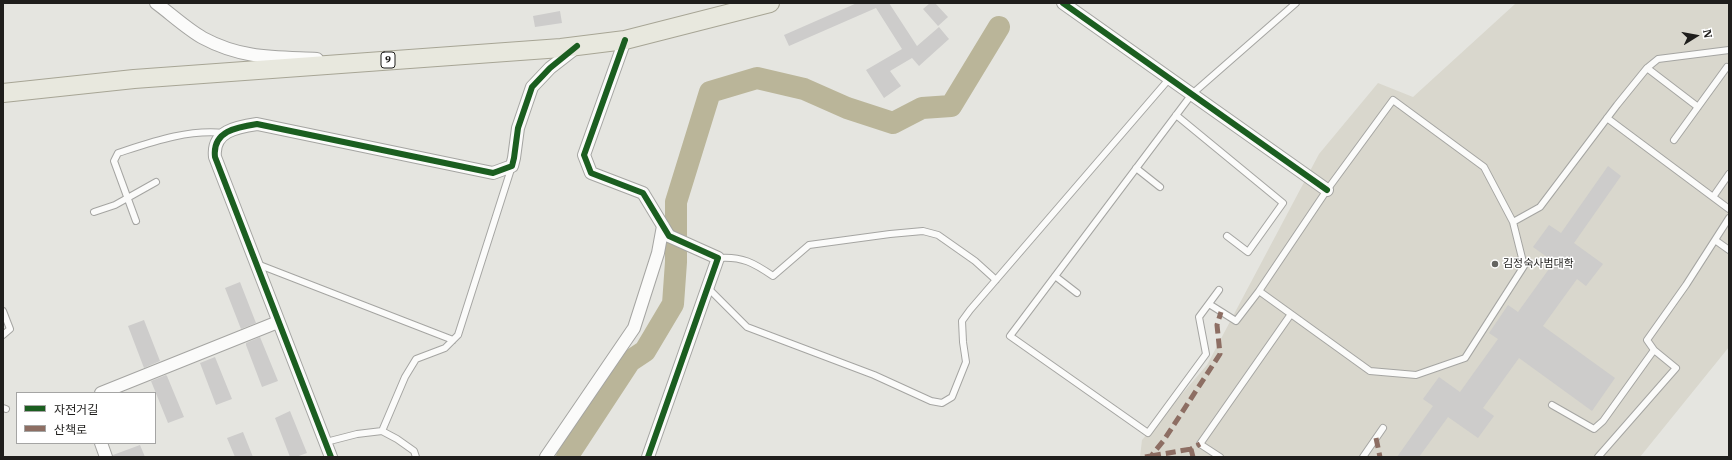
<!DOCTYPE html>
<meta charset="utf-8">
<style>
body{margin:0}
#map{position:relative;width:1732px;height:460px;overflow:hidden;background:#e5e5e0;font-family:"IBM Plex Serif","Noto Sans KR",serif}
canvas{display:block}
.frame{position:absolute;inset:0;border:4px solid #1f1e1c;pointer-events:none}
.legend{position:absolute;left:16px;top:392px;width:140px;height:52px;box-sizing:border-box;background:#fff;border:1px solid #a5a5a4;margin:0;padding:5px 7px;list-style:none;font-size:12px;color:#1f1e1c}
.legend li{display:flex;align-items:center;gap:8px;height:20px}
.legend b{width:20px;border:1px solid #a5a5a4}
.north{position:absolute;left:1676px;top:16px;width:40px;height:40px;-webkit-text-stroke:3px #fff;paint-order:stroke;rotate:79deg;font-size:11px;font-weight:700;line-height:16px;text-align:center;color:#1f1e1c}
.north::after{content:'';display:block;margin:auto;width:14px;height:18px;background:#1f1e1c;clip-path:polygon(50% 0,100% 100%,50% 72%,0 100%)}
</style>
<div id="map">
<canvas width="1732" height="460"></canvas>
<div class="frame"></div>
<ul class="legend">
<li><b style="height:5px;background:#1b5e20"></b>자전거길</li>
<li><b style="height:5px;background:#8d6e63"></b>산책로</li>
</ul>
<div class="north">N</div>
</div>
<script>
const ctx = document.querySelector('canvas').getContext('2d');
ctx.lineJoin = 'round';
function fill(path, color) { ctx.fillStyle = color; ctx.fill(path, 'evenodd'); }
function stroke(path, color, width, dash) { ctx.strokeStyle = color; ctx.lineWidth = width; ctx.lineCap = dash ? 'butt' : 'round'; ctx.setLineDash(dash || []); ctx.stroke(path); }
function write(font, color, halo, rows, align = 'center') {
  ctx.font = font + ' "IBM Plex Serif","Noto Sans KR",serif'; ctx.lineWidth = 3; ctx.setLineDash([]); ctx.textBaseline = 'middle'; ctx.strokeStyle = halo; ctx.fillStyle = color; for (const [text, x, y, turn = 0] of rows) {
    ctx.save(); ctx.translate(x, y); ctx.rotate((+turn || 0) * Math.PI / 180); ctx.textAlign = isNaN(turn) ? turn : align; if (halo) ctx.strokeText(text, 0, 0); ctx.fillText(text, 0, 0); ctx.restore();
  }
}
fill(new Path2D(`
 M1518,3H1729V347L1640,457H1140L1142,440L1207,365L1319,154L1378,83L1413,97L1515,4Z`), '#d9d7cd');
stroke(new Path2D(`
 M567,457L630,361L645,351L673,304L676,262V202L710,92L757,78L804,89L847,108L893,123L922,108L951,106L999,27`), '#bab599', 22);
fill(new Path2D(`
 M857,3H889L917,46L939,27L949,39L919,66L912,58L890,71L901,86L884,98L866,70L902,49L876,8L789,46L784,35Z
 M930,3H935L948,17L938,26L923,9Z
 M560,11L562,23L535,27L533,16Z
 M1608,166L1621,176L1574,243L1603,264L1586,286L1577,279L1543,326L1615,378L1592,411L1519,358L1483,408L1494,416L1478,438L1448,417L1419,457H1397L1433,406L1423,399L1439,377L1460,392L1498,339L1489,333L1508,305L1518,312L1554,262L1533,247L1549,225L1561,233Z
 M240,282L256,323L241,329L225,288Z
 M144,320L160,361L144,368L128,326Z
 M260,337L278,381L262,387L246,345V343Z
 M215,357L232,399L216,405L200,363Z
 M166,375L167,376L184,417L168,423L151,381Z
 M290,411L307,453L296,457H290L275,418Z
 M243,432L253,457H235L227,438Z
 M140,445L145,457H113V455Z`), '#cdcccb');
const service = new Path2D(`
 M1647,68L1698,107
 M1393,100L1484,167L1513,222L1524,266L1465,358L1416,375L1370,371L1259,291L1327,190Z
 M1176,115L1283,203L1248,252L1227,236
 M1607,118L1729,209
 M1674,140L1727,67
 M1136,168L1160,187
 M1713,197L1729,174
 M94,212L115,205L156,182
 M136,221L114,161L118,153C152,142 188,129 224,133
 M1513,222L1540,207L1617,105L1647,68L1658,59L1729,50
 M1715,240L1729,250
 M718,258C742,256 754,263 773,276L809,245L890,234L923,231L938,235L975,261L996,280
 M257,264L453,340
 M1055,276L1077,293
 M708,288L747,327L874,375L931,401L942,403L952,397L966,362L963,342L962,321L970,310L1169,79
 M1219,290L1199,317L1206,354L1148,433L1010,336L1192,94L1296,3
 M1209,304L1236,321L1259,291
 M3,311L10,329L3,335
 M1552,405L1594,429L1603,421L1654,350
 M3,408L6,409
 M382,431L405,377L416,359L445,348L458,335L512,166
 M326,442L357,434L382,431L397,439L414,451L416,457
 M1220,457L1200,444L1291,314
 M1363,457L1383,428
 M1598,457L1676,368L1654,350L1647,340L1686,285L1729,218`);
const minor = new Path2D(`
 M156,3C171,14 187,29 203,38C242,59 275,57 317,59
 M1063,3L1327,190
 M625,40L584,155L591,173L643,193L669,236L718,258L648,457
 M101,393L278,322
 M101,443L106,457
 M331,457L215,157C212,131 237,127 257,124L493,173L512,166L514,158L518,128L532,87L550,68L577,47
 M546,457L634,328L658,253L663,226`);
const primary = new Path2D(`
 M3,93L134,79L561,48L625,40L770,3`);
stroke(service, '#a5a5a2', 8);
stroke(minor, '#a5a5a2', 14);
stroke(primary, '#a7a595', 20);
stroke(service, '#fbfbfa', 6);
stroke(minor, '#fbfbfa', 12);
stroke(primary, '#e8e8de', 18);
stroke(new Path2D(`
 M1376,438L1380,457
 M1151,456L1191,449
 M1145,457L1151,456L1164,440L1220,354L1217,325L1221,312
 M1193,457L1191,449L1200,444`), '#8d6e63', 5, [10, 5]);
stroke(new Path2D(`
 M1063,3L1327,190
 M625,40L584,155L591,173L643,193L669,236L718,258L648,457
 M331,457L215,157C212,131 237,127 257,124L493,173L512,166L514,158L518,128L532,87L550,68L577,46`), '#1b5e20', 6);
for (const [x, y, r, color] of [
 [1495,264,4,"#646461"]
]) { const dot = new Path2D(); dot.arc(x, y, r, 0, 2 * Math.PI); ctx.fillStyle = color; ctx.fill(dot); stroke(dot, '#fff', 1.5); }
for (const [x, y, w] of [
 [388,60,14]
]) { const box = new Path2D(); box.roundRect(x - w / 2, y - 8, w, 16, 3); ctx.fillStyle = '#fff'; ctx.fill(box); stroke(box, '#1f1e1c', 1); }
write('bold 10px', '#1f1e1c', null, [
 ["9",388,60]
]);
write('11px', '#1f1e1c', '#fff', [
 ["김정숙사범대학",1503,264]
], 'left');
</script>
